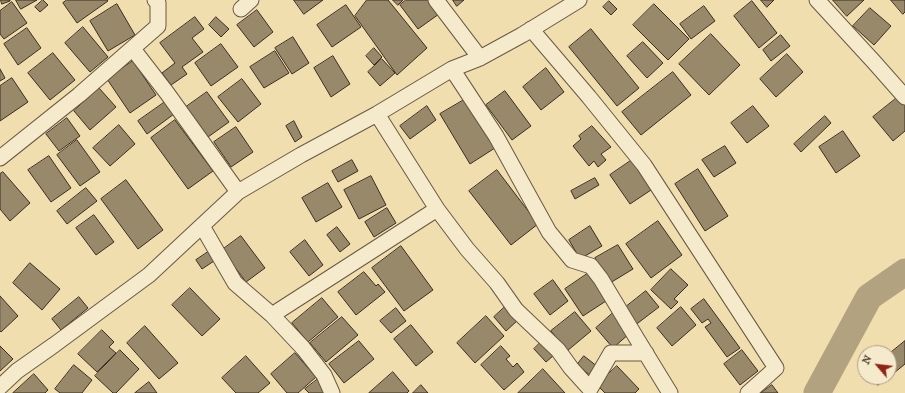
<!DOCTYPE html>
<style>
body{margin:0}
#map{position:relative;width:905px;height:393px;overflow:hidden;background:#f0deaf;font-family:"IM FELL French Canon",serif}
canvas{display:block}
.north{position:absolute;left:857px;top:345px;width:40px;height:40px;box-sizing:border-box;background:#f5eacb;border:1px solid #ab9e87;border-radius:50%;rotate:298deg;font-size:11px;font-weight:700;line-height:16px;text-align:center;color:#3b2d21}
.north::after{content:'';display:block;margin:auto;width:14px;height:18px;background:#8f2418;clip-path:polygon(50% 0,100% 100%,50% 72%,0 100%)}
</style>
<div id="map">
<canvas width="905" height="393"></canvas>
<div class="north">N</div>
</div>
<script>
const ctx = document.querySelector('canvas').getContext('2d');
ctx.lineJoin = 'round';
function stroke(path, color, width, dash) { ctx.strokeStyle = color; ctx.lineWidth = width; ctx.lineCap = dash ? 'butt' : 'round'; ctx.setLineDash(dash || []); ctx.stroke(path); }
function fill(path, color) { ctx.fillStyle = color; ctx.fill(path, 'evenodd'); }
stroke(new Path2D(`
 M817,393L869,297L905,272`), '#b2a27f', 27);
const building = new Path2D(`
 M1,0H10V1L2,4Z
 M16,0H37L21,9Z
 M43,0L48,5L40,12L35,7Z
 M67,0H107L108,1L77,23L63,3Z
 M294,0H323L304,14Z
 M367,0H388L427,48L397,75L355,16Z
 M393,0H403L398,5Z
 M406,0H429L439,14L418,29L400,5Z
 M453,0H464L457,6Z
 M761,0H774L767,7Z
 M833,0H864L847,16Z
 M891,0H905V12L903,14Z
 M609,1L617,9L611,15L603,7Z
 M752,1L777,33L759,48L734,16Z
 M12,2L27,23L4,39L0,34V11Z
 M117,4L135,35L108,51L90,21Z
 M654,4L689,39L668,60L633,25Z
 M346,5L361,27L332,47L317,25Z
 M704,6L715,21L691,39L680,24Z
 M870,8L891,26L874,45L853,26Z
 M257,10L273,32L254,47L237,25Z
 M195,17L204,29L192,38L203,52L182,67L187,74L171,85L162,73L175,63L160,43Z
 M216,17L229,29L221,37L209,25Z
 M83,27L108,57L90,72L65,43Z
 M27,28L41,48L18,65L4,44Z
 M591,29L639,88L617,106L569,47Z
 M711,34L740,65L709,95L679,64Z
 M781,35L790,46L771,61L763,50Z
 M293,37L309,63L292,74L275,48Z
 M643,42L663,63L647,78L627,56Z
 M221,44L238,67L211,86L195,63Z
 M374,48L382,57L374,65L366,56Z
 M275,51L289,73L264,88L250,67Z
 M53,53L75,80L50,100L28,73Z
 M787,54L803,72L776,97L760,79Z
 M333,56L350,84L331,97L314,68Z
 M382,59L395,73L380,86L368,72Z
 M133,61L156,95L130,113L107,79Z
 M546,68L564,92L541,110L523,87Z
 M0,69L5,78L0,81Z
 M673,72L691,95L641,135L622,112Z
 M12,78L28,102L0,121V86Z
 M242,79L261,104L238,122L218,97Z
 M99,88L116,107L90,130L74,111Z
 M505,91L531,126L512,140L486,105Z
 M207,92L229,122L208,137L186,107Z
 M469,97L498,146L470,164L440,114Z
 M898,97L905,105V131L893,141L873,117Z
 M165,102L174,114L147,134L138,121Z
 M427,106L436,120L410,139L400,126Z
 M753,106L769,126L747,143L731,123Z
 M825,116L831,123L801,152L794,144Z
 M67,118L80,136L59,151L46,134Z
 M175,120L213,171L188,189L151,138Z
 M294,121L302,137L295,142L286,126Z
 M119,125L135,144L110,166L93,148Z
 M592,126L611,147L601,154L606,160L598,167L594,161L589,166L573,146L581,139L579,136Z
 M236,127L253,152L231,167L214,142Z
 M843,131L860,156L836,173L819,147Z
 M77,140L100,172L80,186L57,155Z
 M725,146L736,163L714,177L702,160Z
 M49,156L71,188L51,202L28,170Z
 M352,160L358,171L338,182L332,171Z
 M632,160L651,190L630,204L610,175Z
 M698,169L728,216L705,231L675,184Z
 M497,170L538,224L511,245L469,191Z
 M3,172L30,203L10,221L0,209V174Z
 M371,176L386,205L359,219L344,190Z
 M595,178L599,185L575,199L571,191Z
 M126,180L163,230L138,249L101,199Z
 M328,183L342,207L316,222L302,198Z
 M86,188L97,201L67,224L57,211Z
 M387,208L396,223L374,237L365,222Z
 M94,215L114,242L96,255L76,228Z
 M658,221L682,255L651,278L626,244Z
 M590,226L602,246L580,259L569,240Z
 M337,227L350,244L340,252L327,235Z
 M241,236L265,268L246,282L222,250Z
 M305,240L323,265L309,276L290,252Z
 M618,245L633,269L610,283L595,258Z
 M401,246L433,290L404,311L372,268Z
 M208,252L214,261L202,269L196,260Z
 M30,263L60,289L42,310L13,283Z
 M671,269L688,285L674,299L678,302L671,309L651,290Z
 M364,272L376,286L378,284L385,292L356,315L338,292Z
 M590,272L609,299L583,316L565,289Z
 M553,280L568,301L550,315L534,294Z
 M190,288L220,319L202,336L172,305Z
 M646,291L659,307L634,326L622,310Z
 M0,296L18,316L1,332L0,331Z
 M79,297L88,308L61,330L52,319Z
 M322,298L338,317L308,342L292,323Z
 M704,299L740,348L727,357L705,327L711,323L708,319L702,323L691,309Z
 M506,306L518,320L506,331L494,317Z
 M681,307L696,325L672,346L657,328Z
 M396,308L406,321L391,333L380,321Z
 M575,312L591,331L567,351L551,331Z
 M613,313L630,333L613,348L596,328Z
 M486,316L504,336L475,363L457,343Z
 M342,317L358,335L326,362L310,343Z
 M411,325L433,352L416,366L394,339Z
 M145,326L178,363L159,379L127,343Z
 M102,330L114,342L109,347L116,353L97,372L78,354Z
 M359,341L374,359L344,383L329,364Z
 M542,341L554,355L546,362L534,349Z
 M905,341V364L889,377V354Z
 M0,346L13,359L0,371Z
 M501,346L510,356L506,359L513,367L517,363L524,372L504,390L481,365Z
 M120,350L139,369L116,393H113L95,376Z
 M742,350L758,371L740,385L724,364Z
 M295,353L316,377L298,393H287L271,374Z
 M246,356L270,383L258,393H236L222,378Z
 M584,356L598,367L591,376L577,365Z
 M74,365L92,380L82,393H60L55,389Z
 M617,366L639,389L635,393H605L597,385Z
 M543,369L565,393H518Z
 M393,372L409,391L407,393H369Z
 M34,374L48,390L45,393H13Z
 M872,377H888L878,385Z
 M318,379L329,393H309L305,389Z
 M149,382L157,393H135Z
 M421,385L428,393H413Z
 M772,385L778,393H761Z`);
fill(building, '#99896b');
stroke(building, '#3b2d21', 1);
const minor = new Path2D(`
 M436,0L480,58
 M817,0L874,62L905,97
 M241,9L251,0
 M531,29L589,97L644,165L776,368L748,393
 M133,49L167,93L238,192
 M452,69L496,136L549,232L572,260L591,266L601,279L637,339L670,393
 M377,114L437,209L467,249L497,283L516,310L558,350L571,368L590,389L611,353H646
 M0,158L79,95L158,26V3L155,0
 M202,226L235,283L272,315L303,348L324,375L332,393
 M272,315L437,209
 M0,387L17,371L54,345L149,275L238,192L301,155L377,114L452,69L480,58L522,35L579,0`);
stroke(minor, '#685944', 17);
stroke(minor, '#f5eacb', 15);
</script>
